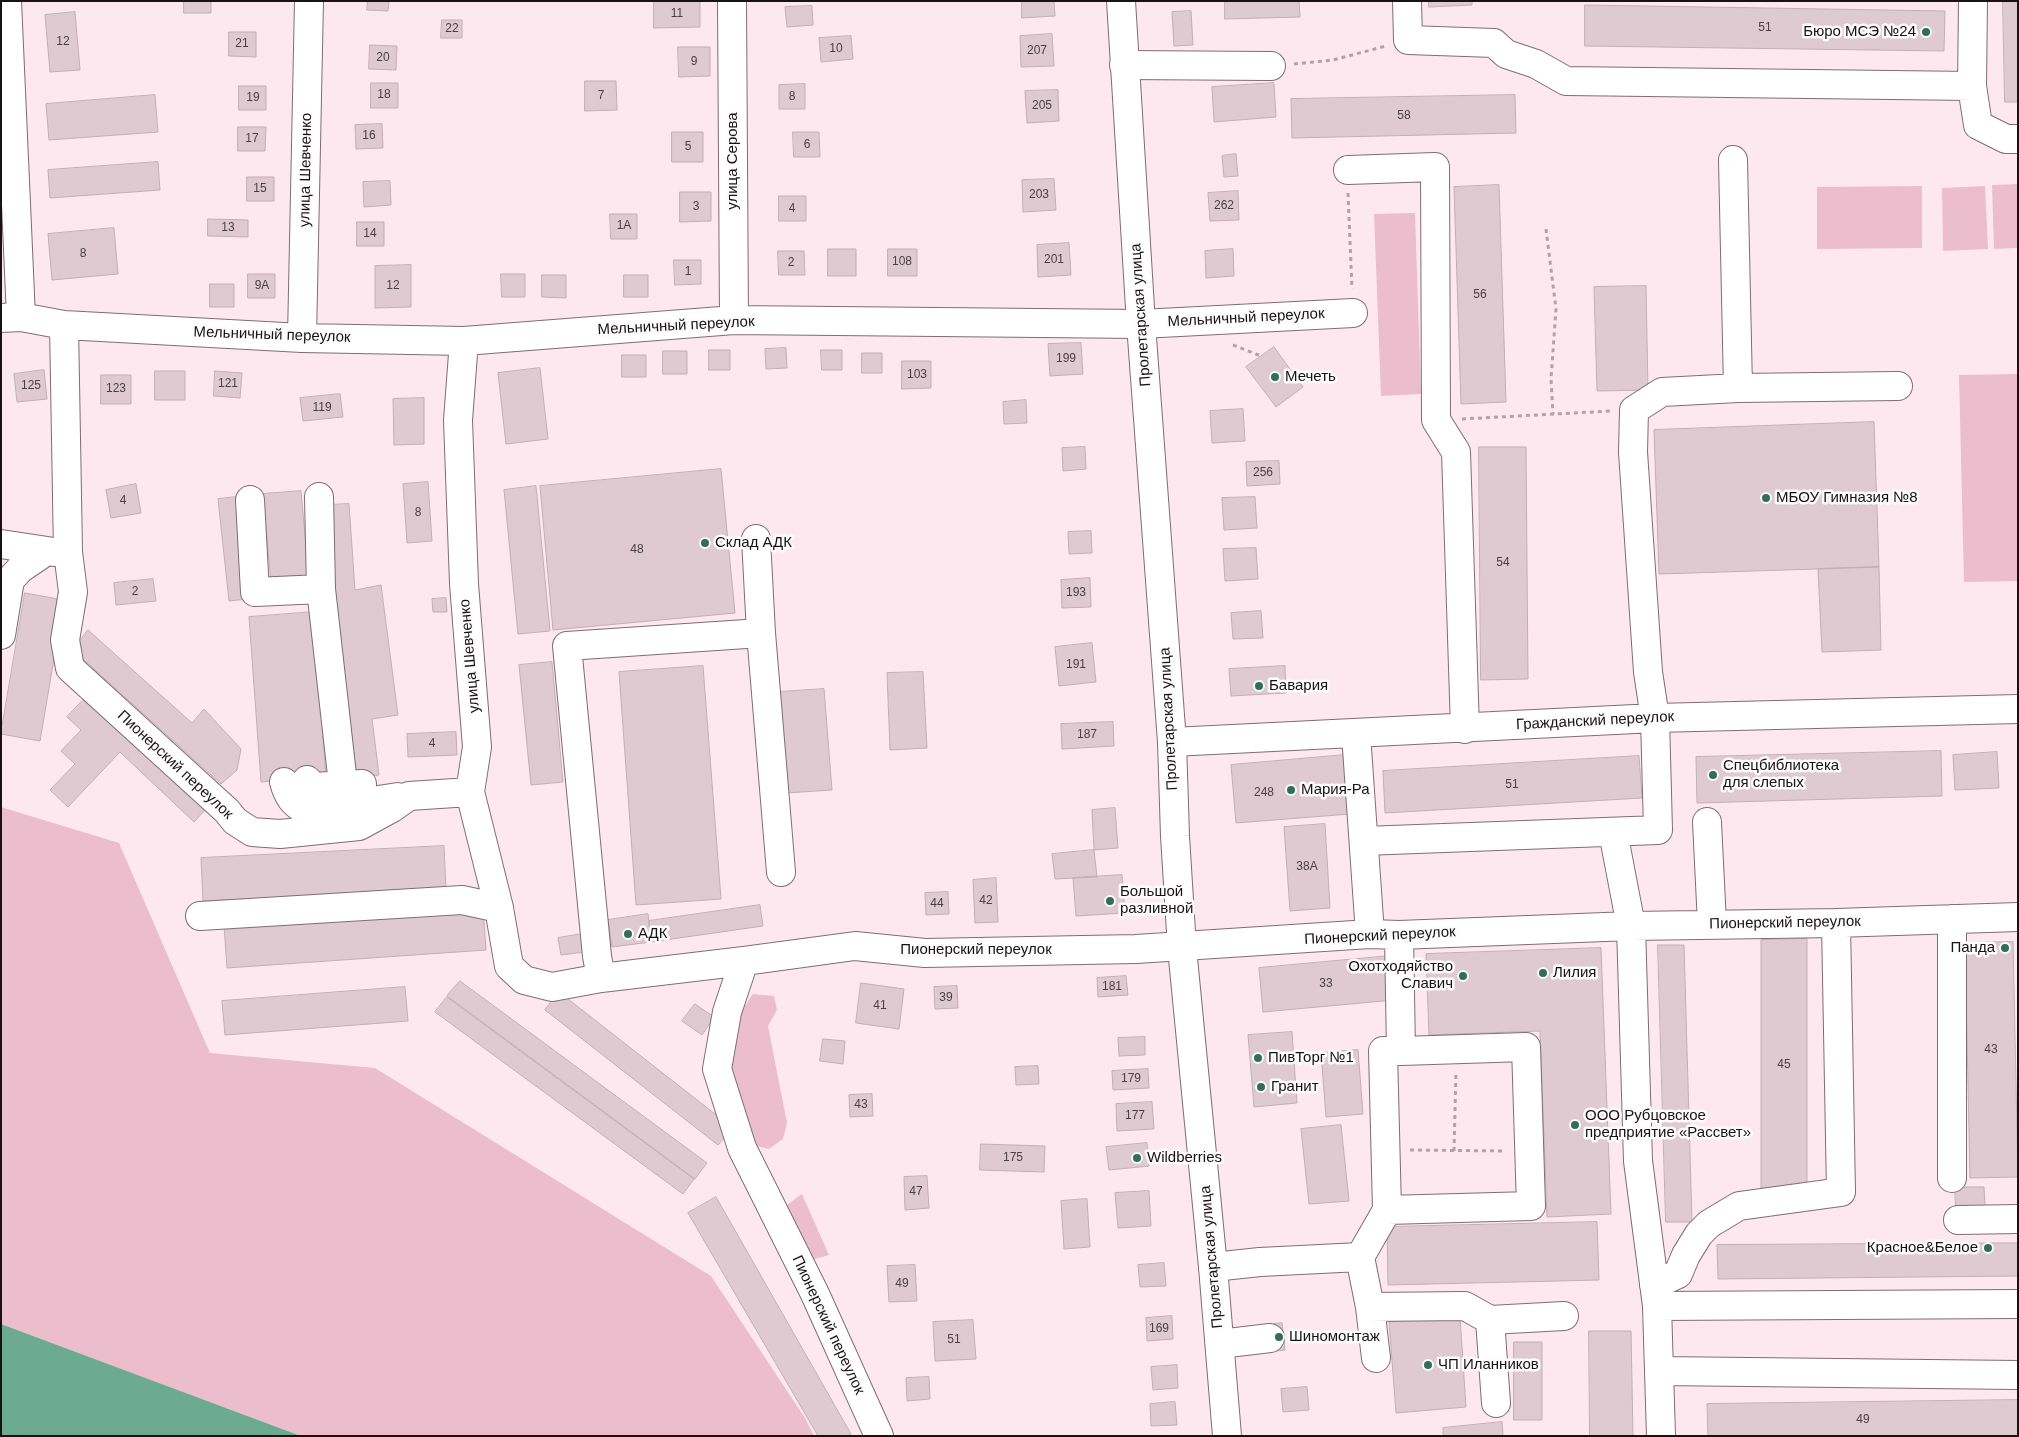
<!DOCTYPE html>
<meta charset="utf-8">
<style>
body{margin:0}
#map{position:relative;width:2019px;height:1437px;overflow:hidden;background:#fee8ef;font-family:Helvetica,sans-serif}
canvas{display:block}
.frame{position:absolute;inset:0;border:2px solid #191214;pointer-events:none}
</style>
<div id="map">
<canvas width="2019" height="1437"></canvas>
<div class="frame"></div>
</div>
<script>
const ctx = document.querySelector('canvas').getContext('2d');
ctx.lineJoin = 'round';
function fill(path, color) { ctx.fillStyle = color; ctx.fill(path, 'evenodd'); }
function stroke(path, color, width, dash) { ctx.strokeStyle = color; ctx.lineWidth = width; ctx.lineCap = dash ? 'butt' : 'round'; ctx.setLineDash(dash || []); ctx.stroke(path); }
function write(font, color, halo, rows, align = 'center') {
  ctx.font = font + ' Helvetica,sans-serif'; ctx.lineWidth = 5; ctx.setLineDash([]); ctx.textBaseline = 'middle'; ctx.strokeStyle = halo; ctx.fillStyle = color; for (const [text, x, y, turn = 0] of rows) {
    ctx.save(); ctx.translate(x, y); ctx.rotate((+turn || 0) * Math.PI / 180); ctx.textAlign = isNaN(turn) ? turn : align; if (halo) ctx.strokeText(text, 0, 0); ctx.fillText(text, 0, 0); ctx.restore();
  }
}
fill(new Path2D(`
 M2018,184V248L1994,249L1992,185Z
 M1922,186V248L1817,249V187Z
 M1985,186L1988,249L1943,251L1942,188Z
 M1415,213L1421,394L1381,396L1374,214Z
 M2018,374V581L1964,582L1959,375Z
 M1,807L119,843L210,1053L375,1068L711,1276L805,1418L814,1436H301L1,1324Z
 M753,994L774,996L777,1010L768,1026L787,1123L783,1139L769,1149L752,1145L730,1072L740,1013Z
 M802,1194L829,1255L808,1261L787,1205Z`), '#ecbdcd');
fill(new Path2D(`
 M1,1324L301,1436H1Z`), '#6cab92');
const building = new Path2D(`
 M184,1H211V13H184Z
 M368,1H389L388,11L367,10Z
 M654,1H700V27L654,28Z
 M1022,1H1054L1055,16L1022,18Z
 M1225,1H1299L1300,17L1225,19Z
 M1429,1H1472V5L1429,7Z
 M2003,1H2018V102H2005Z
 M1585,5L1945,11L1944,51L1585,46Z
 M812,6L813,25L787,27L785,7Z
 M1191,11L1193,45L1174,46L1172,12Z
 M75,12L80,70L50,72L45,15Z
 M442,20H462V38H441Z
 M229,32H256V57L229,56Z
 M1052,34L1054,66L1021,67L1020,36Z
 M851,36L853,59L821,62L819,38Z
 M370,45L397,46L396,70L369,69Z
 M678,47H710V76L679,77Z
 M585,81H616L617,110L585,111Z
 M371,83H398V108H371Z
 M1274,83L1276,117L1214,122L1212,87Z
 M805,84V109H779V85Z
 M239,86H266V110H239Z
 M1058,90L1059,121L1027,123L1025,91Z
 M155,95L158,132L49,140L46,104Z
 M1515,95L1516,133L1292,138L1291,99Z
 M382,124L383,148L356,149L355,125Z
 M238,127H266L265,151H238Z
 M672,132H703V162H672Z
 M793,132H819L820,157H794Z
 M1236,154L1238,176L1224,177L1222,156Z
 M158,162L160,190L50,198L48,170Z
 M247,177H274V201H247Z
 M1054,179L1056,210L1023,212L1022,180Z
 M390,181L391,205L364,207L363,182Z
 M1499,185L1506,402L1461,404L1454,187Z
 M1238,191L1239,220L1210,221L1208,193Z
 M680,192H711V221L680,222Z
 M779,196H806V221H779Z
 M610,214H637V239H611Z
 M208,219L248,220V237L208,236Z
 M357,222H384V246H357Z
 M114,228L118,274L52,280L48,234Z
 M1069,243L1071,275L1038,277L1037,245Z
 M828,249H856V276H828Z
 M888,249H917V276H888Z
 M1233,249L1234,276L1206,278L1205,251Z
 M778,251H804L805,275H779Z
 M674,260H701V284L675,285Z
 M411,265V307L375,308V266Z
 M248,274H275V298H248Z
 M501,274H525V297H502Z
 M542,275H566V298L542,297Z
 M624,275H648V297H624Z
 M210,284H234V307H210Z
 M1646,286L1648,390L1597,391L1594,287Z
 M1081,343L1083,374L1050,376L1048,344Z
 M1274,347L1303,387L1276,407L1246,367Z
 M786,348L787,368L766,369L765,349Z
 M709,350H730V370H709Z
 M821,350H842V370H822Z
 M663,351H687V374H663Z
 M862,353H882V373H862Z
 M622,355H646V377H622Z
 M902,361H931V388L902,389Z
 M540,368L548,439L506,444L498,373Z
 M44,370L47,399L17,402L14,374Z
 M155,371H185V400H155Z
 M215,371L242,373L240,398L214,396Z
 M101,375H131V404H101Z
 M340,394L343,417L303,421L300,398Z
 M424,398V444L394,445L393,399Z
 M1026,400L1027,423L1004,424L1003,402Z
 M1243,409L1245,441L1212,443L1210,411Z
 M1874,422L1879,567L1659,574L1654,430Z
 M1085,447L1086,469L1063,471L1062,448Z
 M1479,447H1526L1528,679L1481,680Z
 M1279,461L1280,484L1247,486L1246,462Z
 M721,469L735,613L553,630L540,486Z
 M428,482L432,541L407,543L403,484Z
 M136,484L141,513L111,518L106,490Z
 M536,486L550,631L518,634L504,490Z
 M301,491L309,580L271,583L263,494Z
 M237,497L248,599L229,601L218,499Z
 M1255,497L1257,528L1224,530L1222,498Z
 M349,504L355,590L381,585L398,715L372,719L379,775L357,778L333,591L328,505Z
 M1091,531L1092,553L1069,554L1068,532Z
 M1256,548L1258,579L1225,581L1223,549Z
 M1879,567L1881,650L1822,652L1818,569Z
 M1090,578L1091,607L1062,608L1061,580Z
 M153,579L156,601L116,605L114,583Z
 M25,593L64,600L40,741L1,734Z
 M446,598L447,612H433L432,599Z
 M1261,611L1263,638L1233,639L1231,613Z
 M314,612L326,777L261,782L249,617Z
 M88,630L192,723L204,709L241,749L237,770L221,784L73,650Z
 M1092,643L1096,682L1059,686L1055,647Z
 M552,662L563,782L531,785L519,665Z
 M703,666L721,899L636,905L619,672Z
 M1285,666L1286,693L1231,696L1229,669Z
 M923,672L927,748L890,750L887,673Z
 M824,689L832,790L786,793L779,692Z
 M88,695L207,808L194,822L120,752L68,807L50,790L75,764L61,751L81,730L67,717Z
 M1113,722L1114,746L1062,749L1061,724Z
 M456,732L457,755L408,757L407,734Z
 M1941,751L1942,796L1697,803L1696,757Z
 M1997,752L1999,788L1955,790L1953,755Z
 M1345,755L1350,814L1236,823L1231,765Z
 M1639,756L1642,798L1385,813L1383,771Z
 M1115,808L1118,848L1094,850L1092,810Z
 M1325,824L1330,908L1290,911L1284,827Z
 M444,846L446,890L203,901L201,858Z
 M1094,850L1097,877L1055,879L1052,854Z
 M1122,875L1125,913L1076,916L1073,878Z
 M996,878L998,922L975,923L973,880Z
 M948,892L949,914L926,915L925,893Z
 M760,905L763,926L651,942L649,921Z
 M483,908L486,950L227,968L224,926Z
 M648,914L651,942L612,947L608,920Z
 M582,934L585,952L561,955L558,938Z
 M1807,939V1190H1761V940Z
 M2013,942L2018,1177L1970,1178L1965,943Z
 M1658,945H1684L1692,1222H1666Z
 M1601,948L1611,1214L1547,1217L1540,1031L1429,1035L1426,954Z
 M1390,956L1394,1000L1263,1012L1259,968Z
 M1126,976L1128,995L1098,997L1097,978Z
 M460,981L707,1163L695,1179L447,996Z
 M861,983L904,989L899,1029L856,1023Z
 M957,986L958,1008L935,1009L934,987Z
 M405,987L408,1021L225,1035L222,1001Z
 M559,992L733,1128L718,1145L545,1010Z
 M447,997L694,1179L683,1194L435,1012Z
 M695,1004L714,1017L702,1035L682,1021Z
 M1292,1032L1297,1103L1254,1107L1248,1035Z
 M1145,1037V1055L1119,1056L1118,1038Z
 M823,1039L845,1041L843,1064L820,1061Z
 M1358,1050L1363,1114L1326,1117L1321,1053Z
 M1038,1066L1039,1084L1016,1085L1015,1067Z
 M1148,1069L1149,1088L1113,1090L1112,1071Z
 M872,1094L873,1116L850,1117L849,1095Z
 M1152,1102L1154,1129L1117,1131L1116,1104Z
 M1341,1125L1349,1201L1309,1204L1301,1129Z
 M1147,1143L1149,1166L1109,1170L1106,1147Z
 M981,1144L1045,1146L1044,1172L980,1170Z
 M927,1176L929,1208L905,1210L904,1177Z
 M1955,1187H1984L1985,1206L1956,1207Z
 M1149,1191L1151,1226L1118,1228L1115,1193Z
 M716,1197L851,1434L847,1436H818L688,1213Z
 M1087,1199L1090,1247L1064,1249L1061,1201Z
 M1597,1222L1599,1280L1388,1285L1387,1227Z
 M1987,1243H2018V1276L1718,1279L1717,1245Z
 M1164,1263L1166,1286L1140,1287L1138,1265Z
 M915,1265L917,1301L889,1302L887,1266Z
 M1172,1316L1173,1339L1147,1341L1146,1318Z
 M1460,1317L1466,1407L1396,1413L1389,1322Z
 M973,1320L976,1359L935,1361L933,1322Z
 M1282,1323L1285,1350L1276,1351L1274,1324Z
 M1589,1331H1631L1633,1436H1590Z
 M1514,1342H1542V1420H1514Z
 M1177,1365L1178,1388L1153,1390L1151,1367Z
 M929,1377L930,1399L907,1401L906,1378Z
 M1307,1387L1309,1410L1283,1412L1281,1389Z
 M2018,1400V1436H1708L1707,1404Z
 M1175,1402L1177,1425L1151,1426L1150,1404Z
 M1502,1422L1503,1436H1443V1428Z`);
fill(building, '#dfcad1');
stroke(building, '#c2aeb4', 1);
const minor = new Path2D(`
 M7,1L21,317
 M732,1L734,320
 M1407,1L1408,40L1494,43L1506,54L1536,64L1566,81L1972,86
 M1973,1L1972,86L1978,125L2006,139H2018
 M1124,65L1271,66
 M1733,160L1738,388
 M1348,170L1435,167L1436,420L1456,452L1465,729
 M1,318L21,317L64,325L302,338L464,341L734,320L1141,324L1353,313
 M64,325L68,552L73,592L65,640L70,668L227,811L235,821L252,832L280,834L359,826L392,808L409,796L470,792
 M302,338L309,1
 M464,341L458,420L464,584L477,747L470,792L499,908L509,966L524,980L552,987L601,978L744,961L855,946L925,953L1136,949L1370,934L1399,935L1631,926L1836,923L2018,917
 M319,497L321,589L343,784
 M250,500L255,592L321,589
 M756,539L761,633
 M1,544L54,552
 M1,635L10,580L20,569L45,552
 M1356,734L1370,934
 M1172,742L1655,718L2018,709
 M307,780L314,787L362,784
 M284,782C288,797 293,803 306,811L398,797
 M1707,822L1712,924
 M1613,832L1631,926L1638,1161L1657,1306L1661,1436
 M1364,841L1658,830L1655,718L1648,672L1633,452L1634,410L1662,392L1738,388L1898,386
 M200,916L462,900L499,908
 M1952,919V1178
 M1399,935L1401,1051H1383L1387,1210L1531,1206L1526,1047L1401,1051
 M744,961L727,1012L717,1069L742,1148L815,1294L879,1436
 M601,978L597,956L567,646L761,633L781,872
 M1958,1220L2018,1219
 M1360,1257L1387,1210
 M1213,1267L1260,1262L1360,1257L1370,1307L1465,1306L1490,1320L1564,1316
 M1654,1285L1678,1274L1686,1255L1699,1234L1709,1224L1739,1206L1841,1192L1836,923
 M1657,1306L2018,1304
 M1370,1307L1376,1358
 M1490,1320L1496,1403
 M1220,1344L1270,1338
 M1659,1371L2018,1375`);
const major = new Path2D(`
 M1121,1L1141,324L1172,742L1175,836L1182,948L1213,1267L1227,1436`);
stroke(minor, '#7f6d73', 30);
stroke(major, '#7f6d73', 30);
stroke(new Path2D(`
 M1294,64L1333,60L1386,46
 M1348,193L1352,289
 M1546,229L1556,309L1551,379L1553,414
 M1233,345L1261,356
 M1462,419L1611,411
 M1410,1150L1506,1151
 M1454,1151L1456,1071`), '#b2a1a6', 3, [4, 4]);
stroke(minor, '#fff', 28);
stroke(major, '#fff', 28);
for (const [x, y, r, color] of [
 [1926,32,5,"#316d57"],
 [1275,377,5,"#316d57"],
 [1766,498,5,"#316d57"],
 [705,543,5,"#316d57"],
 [1259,686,5,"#316d57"],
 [1713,775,5,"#316d57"],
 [1291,790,5,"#316d57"],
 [1110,901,5,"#316d57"],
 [628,934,5,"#316d57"],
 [2005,948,5,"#316d57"],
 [1543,973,5,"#316d57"],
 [1463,976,5,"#316d57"],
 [1258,1058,5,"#316d57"],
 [1261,1087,5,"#316d57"],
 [1575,1125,5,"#316d57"],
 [1137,1158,5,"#316d57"],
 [1988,1248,5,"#316d57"],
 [1279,1337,5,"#316d57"],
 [1428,1365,5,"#316d57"]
]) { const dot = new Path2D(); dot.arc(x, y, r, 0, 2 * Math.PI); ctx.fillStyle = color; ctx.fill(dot); stroke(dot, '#fcfcfc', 2); }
write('12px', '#4a4043', null, [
 ["11",677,14],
 ["51",1765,28],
 ["22",452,29],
 ["12",63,42],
 ["21",242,44],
 ["10",836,49],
 ["207",1037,51],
 ["20",383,58],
 ["9",694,62],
 ["18",384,95],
 ["7",601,96],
 ["8",792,97],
 ["19",253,98],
 ["205",1042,106],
 ["58",1404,116],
 ["16",369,136],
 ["17",252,139],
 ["6",807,145],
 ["5",688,147],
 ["15",260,189],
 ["203",1039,195],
 ["262",1224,206],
 ["3",696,207],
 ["4",792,209],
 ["1А",624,226],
 ["13",228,228],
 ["14",370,234],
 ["8",83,254],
 ["201",1054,260],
 ["108",902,262],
 ["2",791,263],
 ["1",688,272],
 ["9А",262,286],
 ["12",393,286],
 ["56",1480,295],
 ["199",1066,359],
 ["103",917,375],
 ["121",228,384],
 ["125",31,386],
 ["123",116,389],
 ["119",322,408],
 ["256",1263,473],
 ["4",123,501],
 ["8",418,513],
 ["48",637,550],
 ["54",1503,563],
 ["2",135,592],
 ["193",1076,593],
 ["191",1076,665],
 ["187",1087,735],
 ["4",432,744],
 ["51",1512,785],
 ["248",1264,793],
 ["38А",1307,867],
 ["42",986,901],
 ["44",937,904],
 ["33",1326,984],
 ["181",1112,987],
 ["39",946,998],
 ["41",880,1006],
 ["43",1991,1050],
 ["45",1784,1065],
 ["179",1131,1079],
 ["43",861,1105],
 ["177",1135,1116],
 ["175",1013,1158],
 ["47",916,1192],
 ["49",902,1284],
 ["169",1159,1329],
 ["51",954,1340],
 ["49",1863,1420]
]);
write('15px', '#191214', '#fcfcfc', [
 ["Бюро МСЭ №24",1916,32,"right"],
 ["Мечеть",1285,377],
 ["МБОУ Гимназия №8",1776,498],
 ["Склад АДК",715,543],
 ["Бавария",1269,686],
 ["Спецбиблиотека",1723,766],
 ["для слепых",1723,783],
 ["Мария-Ра",1301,790],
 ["Большой",1120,892],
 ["разливной",1120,909],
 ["АДК",638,934],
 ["Панда",1995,948,"right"],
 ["Охотходяйство",1453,967,"right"],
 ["Славич",1453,984,"right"],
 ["Лилия",1553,973],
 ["ПивТорг №1",1268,1058],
 ["Гранит",1271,1087],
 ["ООО Рубцовское",1585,1116],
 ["предприятие «Рассвет»",1585,1133],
 ["Wildberries",1147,1158],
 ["Красное&Белое",1978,1248,"right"],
 ["Шиномонтаж",1289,1337],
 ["ЧП Иланников",1438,1365]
], 'left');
write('15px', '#191214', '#fcfcfc', [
 ["улица Серова",733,161,-90],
 ["улица Шевченко",306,170,-89],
 ["Пролетарская улица",1141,315,-94],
 ["Мельничный переулок",1246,318,-3],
 ["Мельничный переулок",676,326,-3],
 ["Мельничный переулок",272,335,2],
 ["улица Шевченко",470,656,-95],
 ["Пролетарская улица",1169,719,-93],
 ["Гражданский переулок",1595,721,-3],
 ["Пионерский переулок",175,765,43],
 ["Пионерский переулок",1785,923,-1],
 ["Пионерский переулок",1380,936,-3],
 ["Пионерский переулок",976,950],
 ["Пролетарская улица",1212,1257,-95],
 ["Пионерский переулок",828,1325,65]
]);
</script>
